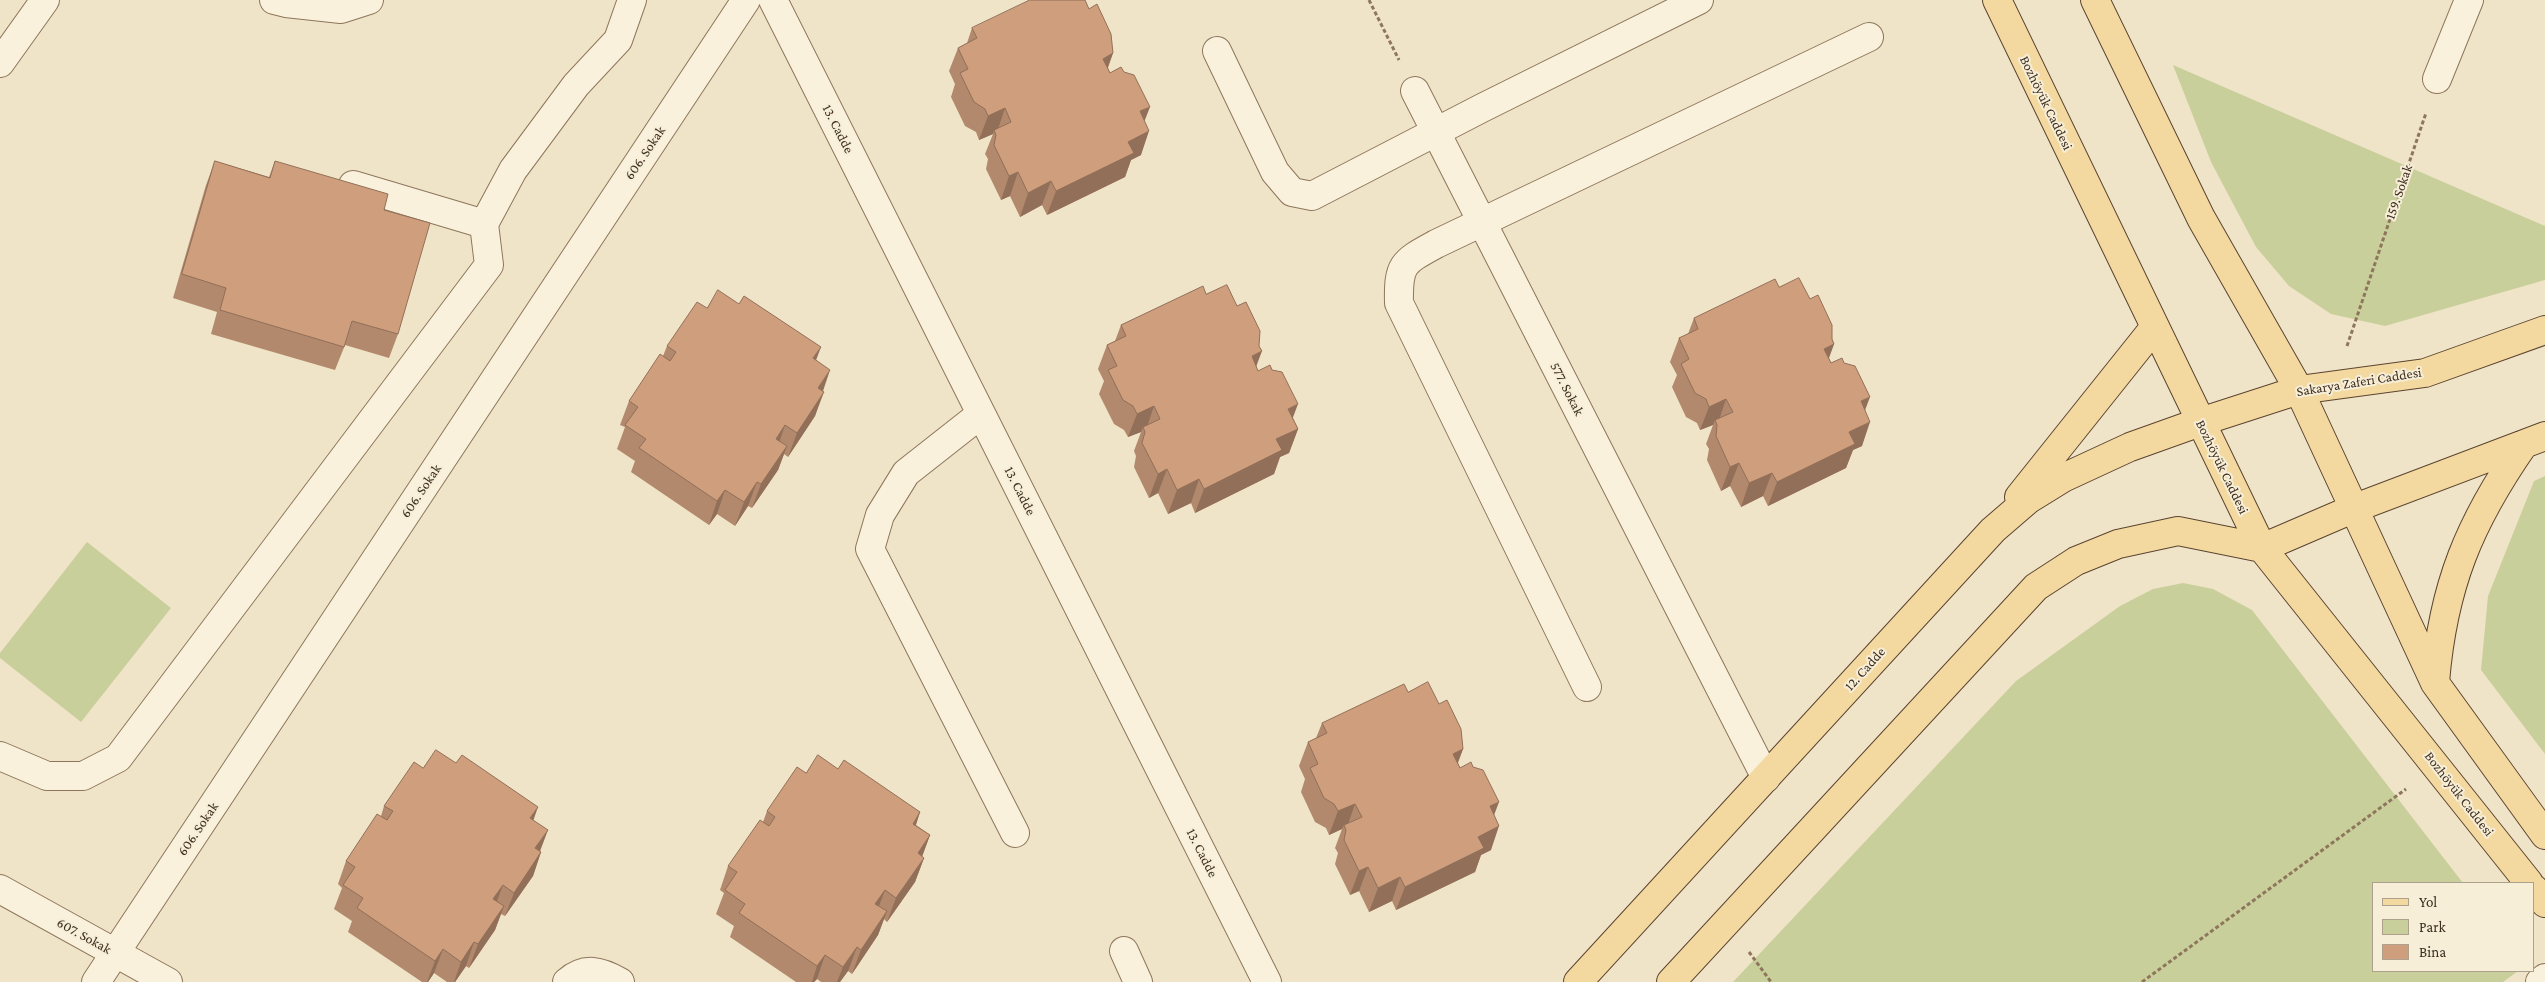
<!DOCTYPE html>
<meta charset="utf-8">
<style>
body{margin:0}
#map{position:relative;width:2545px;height:982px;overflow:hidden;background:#f0e4c8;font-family:"Crimson Pro",serif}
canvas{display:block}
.legend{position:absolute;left:2372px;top:882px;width:162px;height:90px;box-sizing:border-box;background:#f7eed8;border:1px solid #ada18e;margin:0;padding:6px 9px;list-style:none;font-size:15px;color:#3d2e20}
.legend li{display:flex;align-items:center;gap:10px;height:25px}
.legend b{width:25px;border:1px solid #ada18e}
</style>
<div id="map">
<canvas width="2545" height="982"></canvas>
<ul class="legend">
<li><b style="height:6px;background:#f3d9a0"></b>Yol</li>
<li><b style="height:14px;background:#c9cf9b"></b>Park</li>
<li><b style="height:14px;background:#cf9f7d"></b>Bina</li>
</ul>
</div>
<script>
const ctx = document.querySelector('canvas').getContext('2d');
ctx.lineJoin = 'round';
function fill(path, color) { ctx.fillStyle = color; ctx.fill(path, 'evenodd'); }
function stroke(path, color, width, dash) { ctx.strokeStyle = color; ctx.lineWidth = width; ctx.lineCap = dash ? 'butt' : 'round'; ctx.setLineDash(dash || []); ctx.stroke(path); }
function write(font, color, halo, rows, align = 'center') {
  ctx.font = font + ' "Crimson Pro",serif'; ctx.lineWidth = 4; ctx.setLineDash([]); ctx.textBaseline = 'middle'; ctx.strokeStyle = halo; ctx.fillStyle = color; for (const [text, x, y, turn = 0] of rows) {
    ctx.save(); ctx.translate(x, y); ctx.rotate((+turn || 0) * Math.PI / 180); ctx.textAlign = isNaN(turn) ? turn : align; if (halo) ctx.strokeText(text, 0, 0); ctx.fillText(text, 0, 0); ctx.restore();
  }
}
fill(new Path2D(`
 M2173,65L2545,226V280L2385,326L2331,314L2289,286L2256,247L2211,162Z
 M2545,476V754L2481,670L2488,596L2534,481Z
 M87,542L171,608L81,722L0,658V653Z
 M2183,583L2213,589L2252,610L2463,883H2374V971H2518L2503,982H1733L2016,681L2120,606L2153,589Z`), '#c9cf9b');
const minor = new Path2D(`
 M274,0L286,3L341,9L369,0
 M773,0L1267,982
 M1217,51L1275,172L1292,192L1312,196L1482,108L1699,0
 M0,63L45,0
 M2437,79L2469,0
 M1415,91L1766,778
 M353,185L484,224
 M981,414L906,473L880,515L870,549L1015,833
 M1587,687L1399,303C1398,264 1403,262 1436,244L1869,37
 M0,756L47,776H83L118,758L489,265L484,224L513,170L576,85L618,40L632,0
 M0,889L168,982
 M1124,951L1138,982
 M96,982L746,0
 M567,982C585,966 601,971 620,982
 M2540,982L2545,978`);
const major = new Path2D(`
 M1997,0L2262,548L2529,883
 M2095,0L2201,218L2299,390L2435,683L2545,835
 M2019,497L2154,328
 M2262,548L2355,508L2545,436
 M2435,682C2443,586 2469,523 2524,444
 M2534,889L2545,903
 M1578,982L1993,530L2029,499L2063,478L2130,447L2200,422L2299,390L2425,373L2545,330
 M1671,982L2036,587L2076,561L2118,544L2178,531L2262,548`);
stroke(minor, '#8d765c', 30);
stroke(major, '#5b4430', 30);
stroke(new Path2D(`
 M1369,0L1399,60
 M2347,346L2426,113
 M1749,952L1771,982
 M2142,982L2406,789`), '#8d765c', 3, [4, 2.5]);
stroke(minor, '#faf1dc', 28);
stroke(major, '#f3d9a0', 28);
fill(new Path2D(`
 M972,28L1113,53L1108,68L1110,73L1144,121L1141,155L1131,160L1125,177L1047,215L1042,205L1020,217L1010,196L1001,200L986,169L988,159L985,154L993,134L979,140L976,132L965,126L951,97L955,84L949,71L958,48L967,43Z
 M215,161L269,177L275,161L384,210L398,334L389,358L345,345L335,370L211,334L217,312L173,298L206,185Z
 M1779,287L1810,299L1832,339L1834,344L1829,358L1831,363L1865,410L1862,446L1853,450L1846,468L1768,506L1763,496L1741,507L1730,486L1721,491L1707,460L1709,449L1706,444L1713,425L1700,430L1697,423L1686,417L1672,387L1677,375L1670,362L1679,338L1688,334L1694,318Z
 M1206,294L1256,366L1258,371L1293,418L1298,429L1289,453L1280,457L1274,474L1195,513L1191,503L1168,514L1158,493L1149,498L1134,467L1136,456L1134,451L1141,432L1128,437L1124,430L1114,424L1099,394L1104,381L1098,369L1107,345L1115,341L1121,325Z
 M707,308L816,360L823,391L815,416L788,457L784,454L778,470L752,508L748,506L735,526L717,514L709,525L631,472L635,461L617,449L625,427L620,425L629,401L663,356L667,346Z
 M1408,692L1439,704L1463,749L1458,763L1460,768L1494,815L1491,850L1481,855L1475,872L1396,910L1392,901L1369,912L1359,891L1350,895L1335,864L1338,853L1335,848L1342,829L1329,835L1326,828L1315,822L1301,792L1305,779L1299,766L1308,742L1316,738L1322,723Z
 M423,768L533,820L540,851L541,852L533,876L505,916L501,914L495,930L469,968L466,966L455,982H447L434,973L428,982H422L348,932L352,921L334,909L342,888L338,884L346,861L381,816L384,806Z
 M838,769L920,812L916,825L930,835L922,857L924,858L915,882L887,922L884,919L878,935L852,974L848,971L840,982H821L817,979L814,982H796L730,937L734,926L716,914L724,893L720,890L728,866L763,822L767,811L806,773Z`), '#b2896c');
fill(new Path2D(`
 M1113,53L1104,77L1103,59Z
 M1150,107L1141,130L1140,111Z
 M1005,108L997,132L994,130L993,134L979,140L988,116Z
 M1149,131L1141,155L1131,160L1125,177L1047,215L1056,191L1128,142Z
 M1018,172L1010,196L1001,200L1009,176Z
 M1051,181L1042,205L1020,217L1028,193Z
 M1834,344L1825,368L1824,349Z
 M821,347L812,371L813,358Z
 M1262,351L1253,375L1252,356Z
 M830,370L822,394L818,388Z
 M824,392L815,416L788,457L797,433Z
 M1870,397L1861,421V401Z
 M1726,399L1718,423L1715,420L1713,425L1700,430L1709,407Z
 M1298,404L1289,428L1288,409Z
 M1154,406L1146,430L1143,427L1141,432L1128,437L1137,414Z
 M1870,422L1862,446L1853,450L1846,468L1768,506L1777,482L1849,432Z
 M785,425L777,449L776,439Z
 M1298,429L1289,453L1280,457L1274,474L1195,513L1204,489L1276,439Z
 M787,446L778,470L752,508L761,484Z
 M1739,463L1730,486L1721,491L1730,467Z
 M1167,469L1158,493L1149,498L1158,474Z
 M1772,473L1763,496L1741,507L1749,483Z
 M1199,479L1191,503L1168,514L1177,490Z
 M757,482L748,506L735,526L744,502Z
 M725,490L717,514L709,525L717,501Z
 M1463,749L1454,772L1453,754Z
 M1499,802L1490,826V806Z
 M1355,804L1347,827L1344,825L1342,829L1329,835L1338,811Z
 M538,807L530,830V818Z
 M920,812L912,836L913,824Z
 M1499,826L1491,850L1481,855L1475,872L1396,910L1405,887L1478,837Z
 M548,830L539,854L535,848Z
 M930,835L921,859L918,853Z
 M541,852L533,876L505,916L514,893Z
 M924,858L915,882L887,922L896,898Z
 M1368,867L1359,891L1350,895L1359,871Z
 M1400,877L1392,901L1369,912L1378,888Z
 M503,885L494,909L493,899Z
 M885,890L876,914L875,904Z
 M504,906L495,930L469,968L478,944Z
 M887,911L878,935L852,974L861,950Z
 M474,942L466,966L455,982H454L461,962Z
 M857,947L848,971L840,982H837L843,967Z
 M443,949L434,973L428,982H427L435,961Z
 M825,955L817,979L814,982H812L817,966Z`), '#916f58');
const building = new Path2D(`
 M1030,0H1085L1089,9L1097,4L1111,34L1113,53L1103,59L1110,73L1121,67L1124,72L1134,75L1150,107L1140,111L1149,131L1128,142L1134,153L1056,191L1051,181L1028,193L1018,172L1009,176L994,145L996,135L994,130L1011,122L1005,108L988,116L985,109L974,102L960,73L968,69L958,48L977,38L972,28Z
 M215,161L270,178L275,161L388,194L384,210L430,223L398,334L352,321L344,347L220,310L226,288L182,274Z
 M1799,278L1810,299L1818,295L1832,325V339L1834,344L1824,349L1831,363L1842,358L1844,363L1855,366L1870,397L1861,401L1870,422L1849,432L1855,444L1777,482L1772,473L1749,483L1739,463L1730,467L1716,436L1717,425L1715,420L1733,412L1726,399L1709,407L1706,399L1695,393L1681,364L1689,359L1679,338L1698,329L1694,318L1775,279L1779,287Z
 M1227,285L1237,306L1246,302L1260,331L1259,346L1262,351L1252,356L1258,371L1270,365L1272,370L1282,372L1298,404L1288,409L1298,429L1276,439L1282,450L1204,489L1199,479L1177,490L1167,469L1158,474L1142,443L1145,432L1143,427L1160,419L1154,406L1137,414L1133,406L1123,400L1108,370L1117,366L1107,345L1126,336L1121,325L1203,286L1206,294Z
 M718,290L739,304L744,296L821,347L813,358L830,370L818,388L824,392L797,433L785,425L776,439L787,446L761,484L757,482L744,502L725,490L717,501L639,448L646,439L625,425L638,407L629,401L660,354L670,361L676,352L667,346L697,302L707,308Z
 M1428,682L1439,704L1447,700L1461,729L1463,749L1453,754L1460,768L1471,762L1473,767L1483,770L1499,802L1490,806L1499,826L1478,837L1484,848L1405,887L1400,877L1378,888L1368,867L1359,871L1344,840L1346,830L1344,825L1362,817L1355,804L1338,811L1334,804L1324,798L1310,768L1318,764L1308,742L1327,733L1322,723L1404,684L1408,692Z
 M436,750L456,763L462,755L538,807L530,818L548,830L535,848L541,852L514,893L503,885L493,899L504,906L478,944L474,942L461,962L443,949L435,961L357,908L363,898L343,885L355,867L346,861L377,814L387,820L393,811L384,806L414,762L423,768Z
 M818,755L838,769L844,760L920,812L913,824L930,835L918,853L924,858L896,898L885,890L875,904L887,911L861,950L857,947L843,967L825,955L817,966L739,913L745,904L725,890L737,872L728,866L760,820L769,826L775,817L767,811L797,767L806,773Z`);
fill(building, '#cf9f7d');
stroke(building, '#916f58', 1);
write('14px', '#3d2e20', '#f7eed8', [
 ["Bozhöyük Caddesi",2046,103,64],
 ["13. Cadde",838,129,63],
 ["606. Sokak",645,153,-56],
 ["159. Sokak",2399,192,-71],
 ["Sakarya Zaferi Caddesi",2359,382,-9],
 ["577. Sokak",1567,389,63],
 ["Bozhöyük Caddesi",2222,467,64],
 ["606. Sokak",421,491,-56],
 ["13. Cadde",1020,491,63],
 ["12. Cadde",1865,669,-48],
 ["Bozhöyük Caddesi",2459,794,52],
 ["606. Sokak",198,829,-56],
 ["13. Cadde",1202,853,63],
 ["607. Sokak",84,936,29]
]);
</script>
